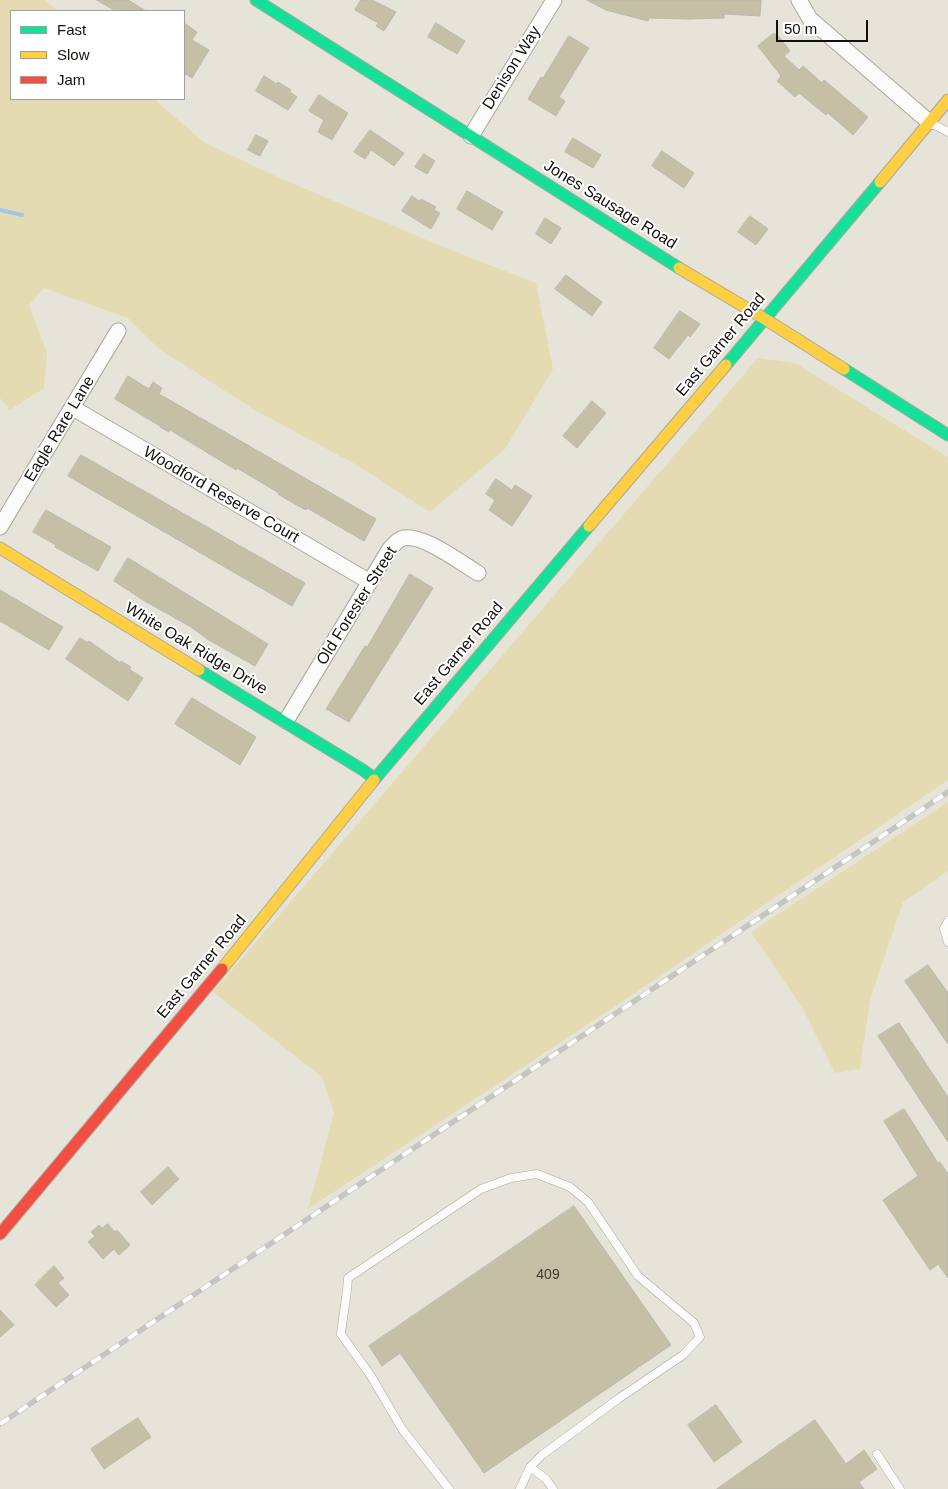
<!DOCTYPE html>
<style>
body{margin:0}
#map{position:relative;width:948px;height:1489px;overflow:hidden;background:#e6e4d9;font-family:Arial,sans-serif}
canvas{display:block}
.legend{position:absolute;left:10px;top:10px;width:175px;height:90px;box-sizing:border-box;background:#fff;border:1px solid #a0a09d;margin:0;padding:6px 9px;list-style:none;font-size:15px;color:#12110a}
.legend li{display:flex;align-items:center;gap:10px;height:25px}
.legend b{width:25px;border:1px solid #a0a09d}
.scale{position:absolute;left:776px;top:20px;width:92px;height:22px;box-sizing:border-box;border:2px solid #12110a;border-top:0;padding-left:6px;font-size:15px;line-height:18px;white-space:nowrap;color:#12110a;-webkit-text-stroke:4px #fff;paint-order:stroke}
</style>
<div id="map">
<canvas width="948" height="1489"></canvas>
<ul class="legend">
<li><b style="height:6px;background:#16e098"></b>Fast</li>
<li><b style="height:6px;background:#ffcf43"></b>Slow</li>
<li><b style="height:6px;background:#f24e42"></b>Jam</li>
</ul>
<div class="scale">50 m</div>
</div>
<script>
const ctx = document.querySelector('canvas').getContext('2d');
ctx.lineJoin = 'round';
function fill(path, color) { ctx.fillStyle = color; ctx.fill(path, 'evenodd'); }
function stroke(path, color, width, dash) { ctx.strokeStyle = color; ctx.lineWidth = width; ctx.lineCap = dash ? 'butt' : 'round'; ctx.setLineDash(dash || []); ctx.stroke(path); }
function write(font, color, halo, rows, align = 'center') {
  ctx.font = font + ' Arial,sans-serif'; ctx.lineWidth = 4; ctx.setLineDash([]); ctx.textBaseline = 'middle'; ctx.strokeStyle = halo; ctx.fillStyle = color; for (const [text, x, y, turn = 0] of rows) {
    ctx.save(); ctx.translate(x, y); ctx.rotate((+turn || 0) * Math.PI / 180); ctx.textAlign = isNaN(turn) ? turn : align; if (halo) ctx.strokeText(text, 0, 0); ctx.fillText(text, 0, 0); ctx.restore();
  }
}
fill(new Path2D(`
 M0,0H45L58,11H11V99H154L205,143L282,179L446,248L536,283L553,369L505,449L430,512L353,463L253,409L158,348L128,318L44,288L29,305L47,353L44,388L10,410L0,398Z
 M758,358L795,363L948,457V780L620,1003L308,1209L334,1113L322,1077L213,992Z
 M948,802V871L903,902L870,1000L860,1069L835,1073L803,1009L751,932Z`), '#e4dbb2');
stroke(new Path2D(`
 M0,210L22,215`), '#9fc8ec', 4);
const building = new Path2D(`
 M97,0H128L146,11H116Z
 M361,0H372L396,12L384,31L376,26L378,23L355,10Z
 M587,0H761L760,16L724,14V18L689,19L649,18L648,21L606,10Z
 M184,23L197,32L192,40L209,50L192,78L184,73Z
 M436,23L465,41L457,54L428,37Z
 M773,34H777L790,51L784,56L799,70L803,66L822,83L824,80L868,117L853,135L828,113L826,115L799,93L795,97L777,81L781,76L758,46Z
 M569,36L589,48L559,97L565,101L556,116L528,99L541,77L543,78Z
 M264,76L277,84L278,82L291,90L290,92L297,97L288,110L256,91Z
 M319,95L348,113L332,140L318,132L324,120L309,111Z
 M370,130L404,153L394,166L371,150L365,159L354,152Z
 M256,135L268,141L260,156L248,150Z
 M573,138L601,155L593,168L565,152Z
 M662,151L694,173L684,188L652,166Z
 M424,154L435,161L427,174L415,167Z
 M467,191L503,212L492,230L457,209Z
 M412,196L419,201L421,199L436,207L434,210L440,213L431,229L402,211Z
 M750,216L768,229L756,245L738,232Z
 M545,218L561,228L551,244L536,234Z
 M566,275L602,302L592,316L555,289Z
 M680,311L700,324L690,337L688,335L669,359L654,348Z
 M128,376L149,389L153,382L162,388L159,394L376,519L364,541L307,508L306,510L286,499L278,494L279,493L237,468L236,470L170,430L169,432L160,427V426L115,399Z
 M592,401L606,413L577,448L563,436Z
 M81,455L305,583L292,606L68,476Z
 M496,479L512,490L515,485L532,496L512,526L489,510L495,500L486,494Z
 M46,510L111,547L98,571L55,547L56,545L33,532Z
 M128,558L268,644L255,666L207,639L191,627L143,600L114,581Z
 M410,574L433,588L349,722L326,709L365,646L367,647Z
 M0,590L63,627L49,650L0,621Z
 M80,638L88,643L89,641L120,663L121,661L131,667L129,669L143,678L128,701L66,659Z
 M192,698L256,737L240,765L175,724Z
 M928,965L948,993V1044L905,981Z
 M899,1023L948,1097V1142L878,1036Z
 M904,1109L938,1163L940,1162L948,1174V1278L938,1264L930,1270L883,1200L918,1176L884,1121Z
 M168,1167L179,1179L152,1205L141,1192Z
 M574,1206L671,1345L484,1473L400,1353L382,1366L369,1346Z
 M108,1224L115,1232L117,1230L130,1245L119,1255L114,1249L103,1259L88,1242L95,1236L91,1232L99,1225L102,1228Z
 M54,1266L64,1278L58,1283L69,1295L56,1307L35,1285Z
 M0,1310L14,1325L0,1337Z
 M716,1405L742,1442L714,1462L688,1425Z
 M138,1418L151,1437L104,1469L91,1449Z
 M815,1420L846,1464L864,1450L877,1469L859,1482L864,1489H717Z`);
fill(building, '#c5bfa6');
stroke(building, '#bab8af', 1);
const lane = new Path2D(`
 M931,123L948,132
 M948,921L944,929L948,942
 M877,1454L900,1489
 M530,1467L546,1479L553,1489
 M449,1489L402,1429L371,1376L341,1334C343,1315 347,1297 348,1278L481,1189L511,1178L537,1174L570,1187L588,1202L638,1276L694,1323L700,1337L683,1355L618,1399L542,1455L530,1467L520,1489`);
const street = new Path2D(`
 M799,0L810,19L929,122
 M471,136L554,0
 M73,408L370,582
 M0,527L118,331
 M286,721L389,550C393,545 398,539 404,538C423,534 461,563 478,573`);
const fast = new Path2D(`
 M256,0L679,268
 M726,365L880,182
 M844,369L948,435
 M199,670L363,770L375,779
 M374,780L589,526`);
const slow = new Path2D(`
 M880,182L948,100
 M679,268L765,319L844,369
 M589,526L726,365
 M0,548L199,670
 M222,969L374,780`);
const jam = new Path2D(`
 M0,1234L222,969`);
stroke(lane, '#aaa8a0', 9);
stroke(street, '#aaa8a0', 17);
stroke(fast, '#aaa8a0', 13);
stroke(slow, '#aaa8a0', 13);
stroke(jam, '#aaa8a0', 13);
stroke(lane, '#fbfbf9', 8);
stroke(street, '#fbfbf9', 15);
stroke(fast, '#16e098', 11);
stroke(slow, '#ffcf43', 11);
stroke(jam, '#f24e42', 11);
const rail = new Path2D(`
 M0,1424L948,792`);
stroke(rail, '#c5c5c1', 5.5);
stroke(rail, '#fff', 4, [11]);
write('14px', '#3f3c31', null, [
 ["409",548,1275]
]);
write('16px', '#12110a', '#fff', [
 ["Denison Way",512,68,-58],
 ["Jones Sausage Road",610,205,32],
 ["East Garner Road",721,345,-50],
 ["Eagle Rare Lane",60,429,-59],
 ["Woodford Reserve Court",221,495,30],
 ["Old Forester Street",357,606,-58],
 ["White Oak Ridge Drive",196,649,31],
 ["East Garner Road",459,654,-50],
 ["East Garner Road",202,967,-50]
]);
</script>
